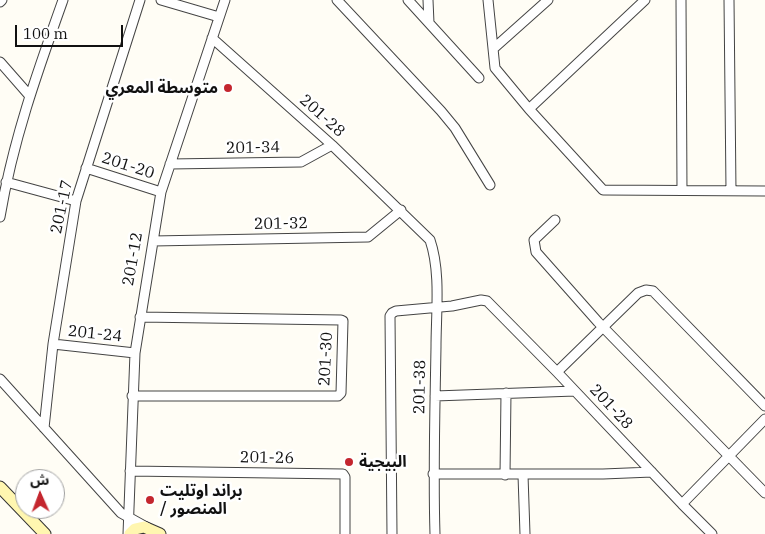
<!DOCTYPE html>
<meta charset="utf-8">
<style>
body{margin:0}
#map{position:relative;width:765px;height:534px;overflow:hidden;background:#fffdf5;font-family:"IBM Plex Serif","Noto Sans Arabic",serif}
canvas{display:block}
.north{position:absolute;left:15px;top:469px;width:50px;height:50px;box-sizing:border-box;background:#fff;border:1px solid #a0a0a0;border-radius:50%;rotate:358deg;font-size:14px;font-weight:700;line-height:20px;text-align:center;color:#111}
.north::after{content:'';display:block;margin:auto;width:18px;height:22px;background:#c4262e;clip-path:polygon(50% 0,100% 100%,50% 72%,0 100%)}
.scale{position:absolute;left:15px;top:25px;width:108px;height:22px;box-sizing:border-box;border:2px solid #111;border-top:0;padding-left:6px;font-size:15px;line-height:18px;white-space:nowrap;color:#111;-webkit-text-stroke:4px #fff;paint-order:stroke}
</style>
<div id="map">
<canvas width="765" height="534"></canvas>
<div class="north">ش</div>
<div class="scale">100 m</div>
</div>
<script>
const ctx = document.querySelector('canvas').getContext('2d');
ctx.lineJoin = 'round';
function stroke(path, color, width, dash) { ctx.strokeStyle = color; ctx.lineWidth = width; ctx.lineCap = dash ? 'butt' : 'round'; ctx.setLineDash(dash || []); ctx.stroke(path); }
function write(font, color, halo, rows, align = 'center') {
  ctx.font = font + ' "IBM Plex Serif","Noto Sans Arabic",serif'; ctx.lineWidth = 5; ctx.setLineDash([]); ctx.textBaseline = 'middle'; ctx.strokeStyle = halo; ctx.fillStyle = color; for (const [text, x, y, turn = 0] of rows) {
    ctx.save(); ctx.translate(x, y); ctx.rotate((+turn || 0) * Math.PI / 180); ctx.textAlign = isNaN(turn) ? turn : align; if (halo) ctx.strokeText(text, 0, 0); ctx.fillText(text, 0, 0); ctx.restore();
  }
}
const minor = new Path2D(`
 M161,0L219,17
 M337,0L441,111L455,128L490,185
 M408,0L479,78
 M428,0L429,23
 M488,0L495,68L529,109L603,190L765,191
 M681,0L682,190
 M729,0L731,190
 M0,2L2,0
 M212,38L332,145L430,240C441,272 436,313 436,347C435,409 433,472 435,534
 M493,49L548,0
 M0,62L29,95
 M529,109L645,0
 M170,164L301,162L332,145
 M86,168L161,192
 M6,182L76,201
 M0,217C13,140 37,73 63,0
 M555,220L534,240L536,252L598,322L765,493
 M153,241L368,237L401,210
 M53,344L135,353
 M557,372L638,293L646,290L653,291L765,406
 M0,379L121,513L148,528
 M132,396H338L341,393L343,321L341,320L140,317
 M435,396L575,391
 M44,428L53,344L76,201L140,0
 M130,471L343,474L345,477V534
 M433,474H603L652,472
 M505,475L506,393
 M523,475L525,534
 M682,504L765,419
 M128,534L135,353L161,192L225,0
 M392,534L390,316L392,313L396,311L452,306L481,300L487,301L557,372L682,504L712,534`);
const secondary = new Path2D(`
 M0,487L45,534
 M130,534L135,529L144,527L160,534`);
stroke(minor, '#444', 11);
stroke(secondary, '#333', 13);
stroke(minor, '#fff', 9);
stroke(secondary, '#fff6b0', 11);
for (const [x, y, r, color] of [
 [228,88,5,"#c4262e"],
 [349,462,5,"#c4262e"],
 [150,500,5,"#c4262e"]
]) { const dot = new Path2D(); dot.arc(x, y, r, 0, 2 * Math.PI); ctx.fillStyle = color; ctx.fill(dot); stroke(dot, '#fff', 2); }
write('bold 16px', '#111', '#fff', [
 ["متوسطة المعري",218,88,"right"],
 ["البيجية",359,462],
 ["براند اوتليت",160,491],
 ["/ المنصور",160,509]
], 'left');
write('16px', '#111', '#fff', [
 ["201-28",322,116,42],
 ["201-34",253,148,-1],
 ["201-20",128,166,18],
 ["201-17",62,207,-78],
 ["201-32",281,224,-1],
 ["201-12",133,259,-80],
 ["201-24",95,334,6],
 ["201-30",326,359,-87],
 ["201-38",420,387,-89],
 ["201-28",611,407,47],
 ["201-26",267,458,1]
]);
</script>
